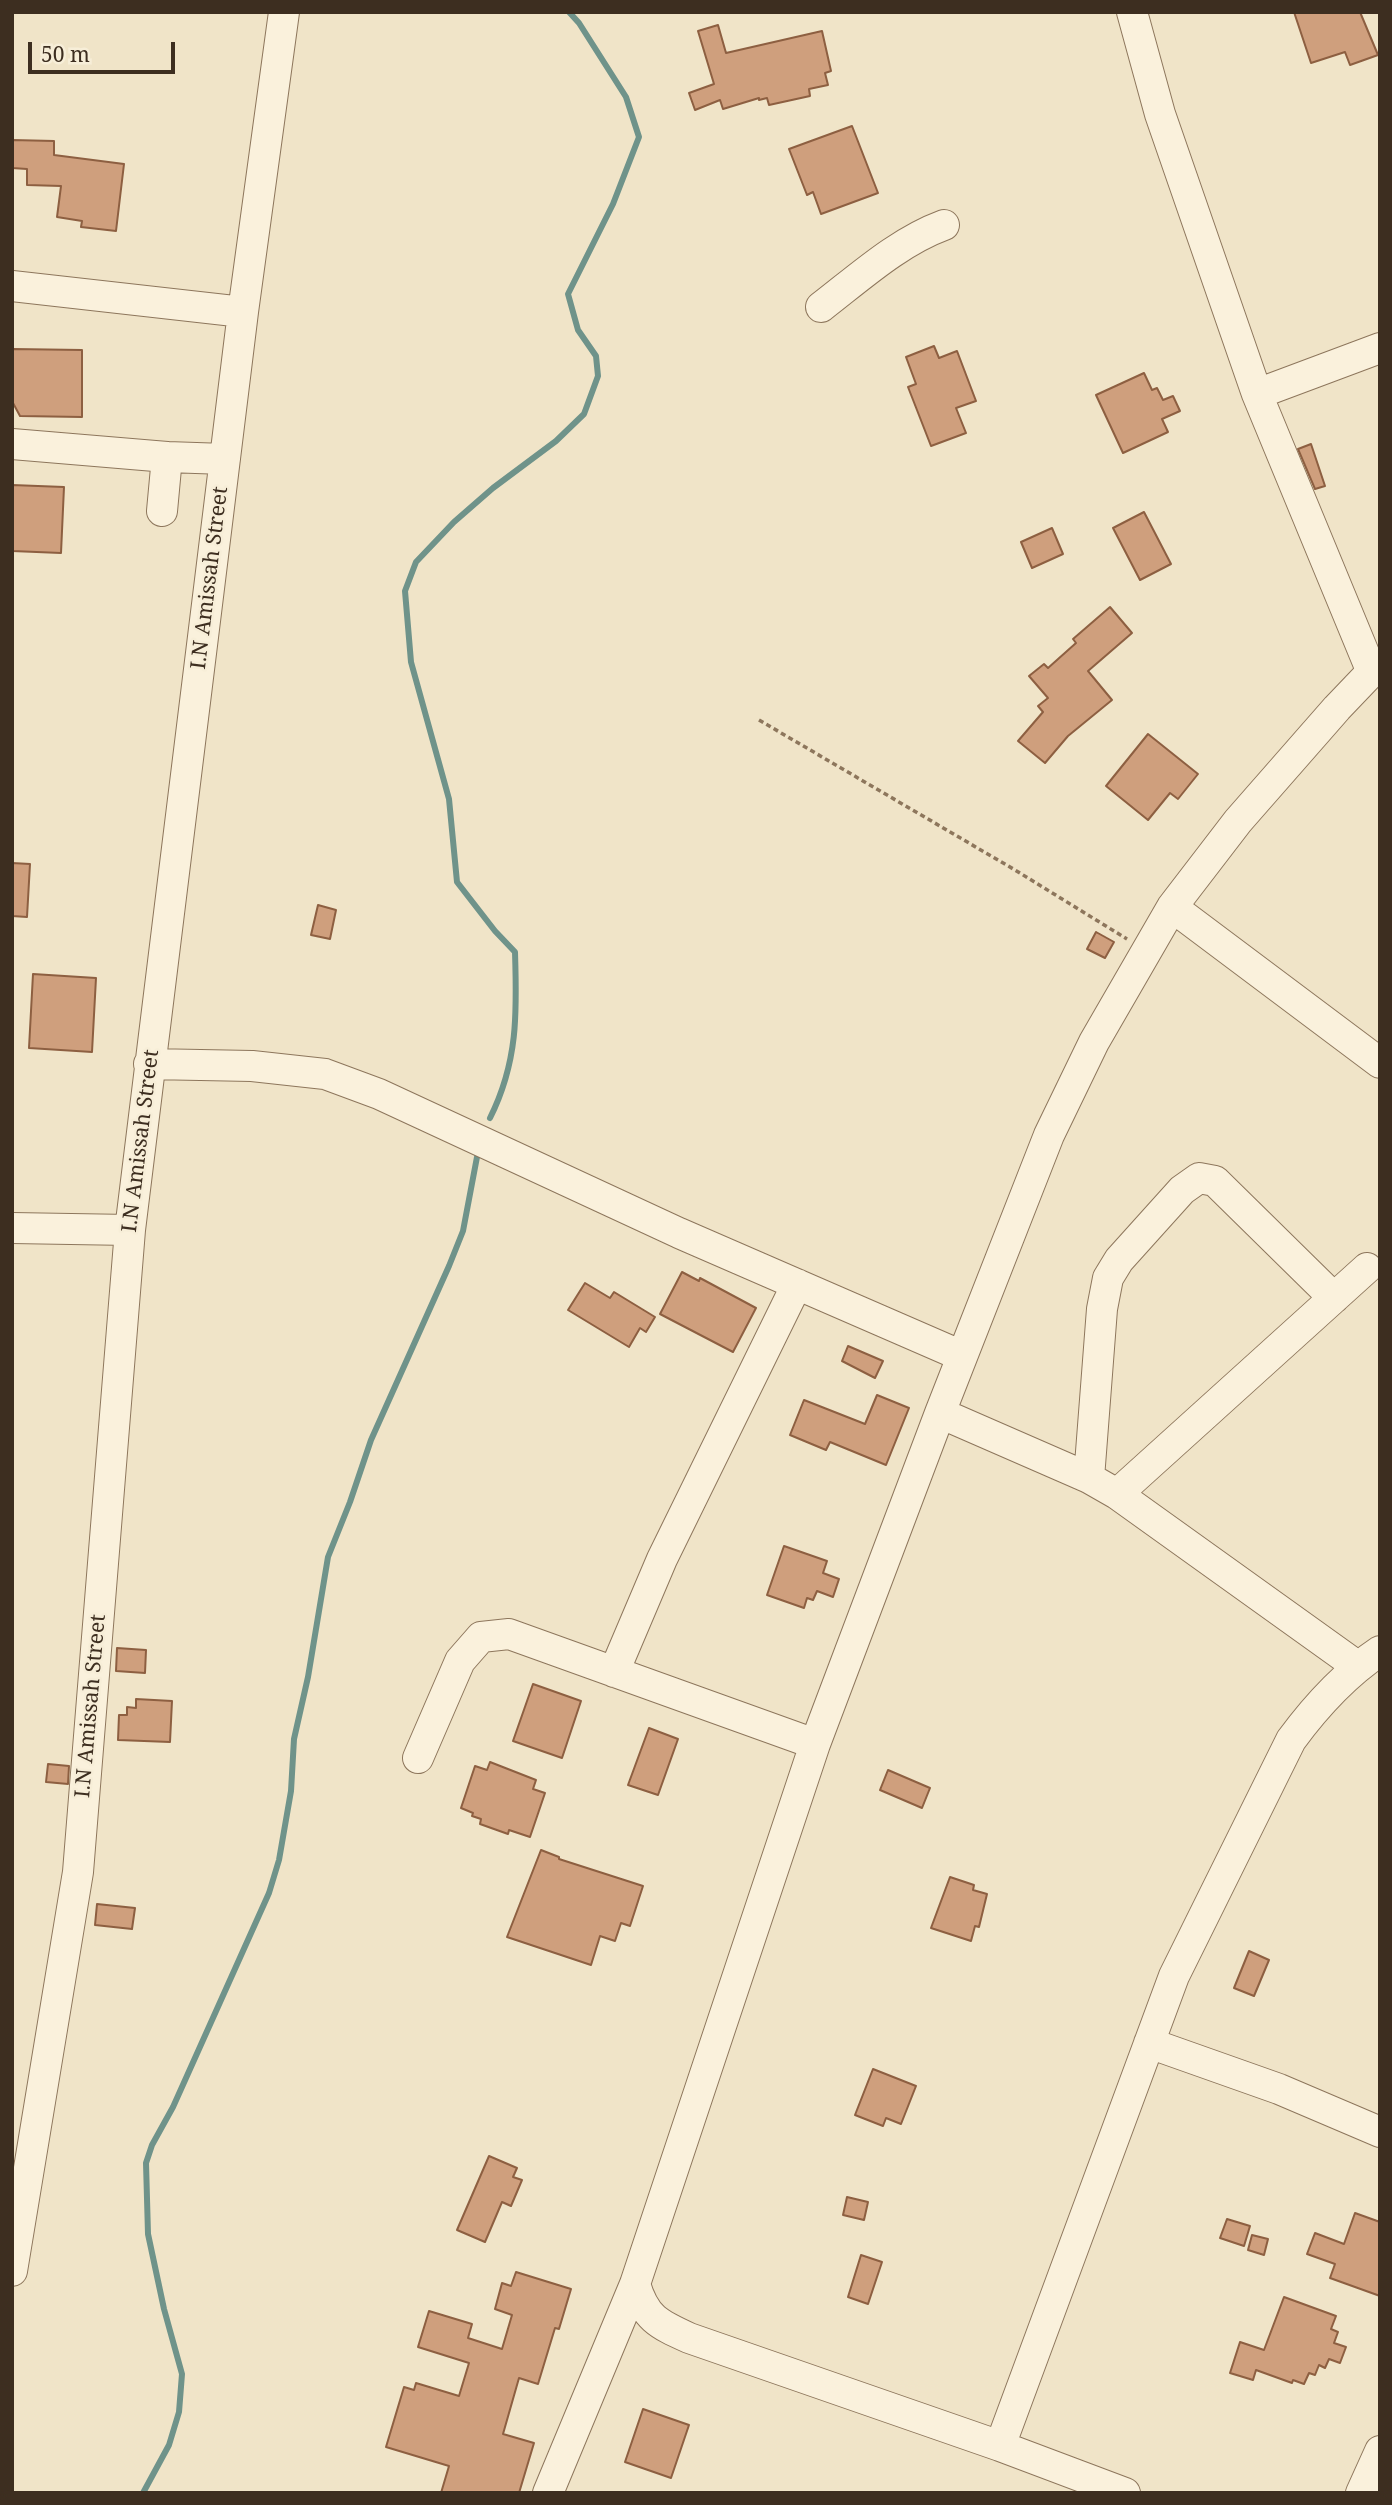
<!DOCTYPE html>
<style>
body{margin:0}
#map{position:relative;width:1392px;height:2505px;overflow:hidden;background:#f0e4c8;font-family:"Noto Serif",serif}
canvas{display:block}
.frame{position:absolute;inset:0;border:14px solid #3d2e20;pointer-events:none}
.scale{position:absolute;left:28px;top:42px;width:147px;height:32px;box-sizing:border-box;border:4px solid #3d2e20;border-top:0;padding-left:9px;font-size:21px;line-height:24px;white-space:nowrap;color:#3d2e20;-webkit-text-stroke:5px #f7eed8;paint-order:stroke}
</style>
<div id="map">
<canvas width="1392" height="2505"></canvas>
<div class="frame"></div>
<div class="scale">50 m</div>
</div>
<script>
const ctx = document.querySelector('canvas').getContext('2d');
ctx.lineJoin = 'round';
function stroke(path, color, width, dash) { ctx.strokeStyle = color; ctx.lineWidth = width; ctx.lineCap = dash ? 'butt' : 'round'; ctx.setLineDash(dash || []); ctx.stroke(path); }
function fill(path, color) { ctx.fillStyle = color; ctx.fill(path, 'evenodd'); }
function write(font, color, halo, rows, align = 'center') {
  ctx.font = font + ' "Noto Serif",serif'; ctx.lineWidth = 5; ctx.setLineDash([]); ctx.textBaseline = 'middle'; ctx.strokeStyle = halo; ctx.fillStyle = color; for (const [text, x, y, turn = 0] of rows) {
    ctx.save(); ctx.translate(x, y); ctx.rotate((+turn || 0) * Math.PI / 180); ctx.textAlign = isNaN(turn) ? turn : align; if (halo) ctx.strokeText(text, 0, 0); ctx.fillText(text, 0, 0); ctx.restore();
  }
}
stroke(new Path2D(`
 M490,1118C518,1062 517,1013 515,952L495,931L457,882L449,799L411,662L405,591L416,562L454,522L493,488L556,441L584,414L598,376L596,356L578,330L568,294L613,204L639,137L626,97L579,23L569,12
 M143,2493L169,2445L179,2412L182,2374L164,2309L148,2234L146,2163L152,2145L173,2107L269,1893L279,1860L291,1791L294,1739L308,1677L328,1557L350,1502L371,1440L449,1266L463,1231L477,1157`), '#6f938a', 6);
const building = new Path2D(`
 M1294,12H1360L1378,55L1350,65L1345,52L1311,63Z
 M718,25L726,53L822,31L831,71L825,73L828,85L809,89L810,96L769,105L767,98L759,100V98L723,109L720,100L695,110L689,93L714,84L698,31Z
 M852,126L878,193L821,214L813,192L807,195L789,149Z
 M12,140L54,141V155L124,164L116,231L81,227L82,221L57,217L61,186L27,185V169L12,168Z
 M934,346L939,358L957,351L976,401L956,408L966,433L931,446L908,387L916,384L906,357Z
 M13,349L82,350V417L20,416L13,403Z
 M1144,373L1152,390L1157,388L1163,400L1173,396L1180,411L1162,419L1168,432L1123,453L1096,395Z
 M1311,444L1325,486L1315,489L1298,449Z
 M12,485L64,487L61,553L12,551Z
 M1144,512L1171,564L1140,580L1113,528Z
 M1052,528L1063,554L1032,568L1021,542Z
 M1110,607L1132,633L1088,671L1112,700L1068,736L1045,763L1018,741L1043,712L1038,706L1048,698L1029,676L1044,664L1048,668L1076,643L1073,639Z
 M1148,734L1198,774L1178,799L1170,793L1148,820L1106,786Z
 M12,863L30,864L27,917L12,916Z
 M318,905L336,910L330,939L311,935Z
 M1096,932L1114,942L1105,958L1087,949Z
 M33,974L96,978L92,1052L29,1048Z
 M682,1272L699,1281L700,1278L756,1308L733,1352L660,1314Z
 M585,1283L610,1298L614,1292L655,1317L646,1332L640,1328L629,1347L568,1310Z
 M848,1346L883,1361L875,1378L842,1361Z
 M877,1395L909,1408L886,1465L830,1442L826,1450L790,1435L804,1400L865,1424Z
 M784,1546L827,1561L823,1573L839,1579L833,1597L817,1591L813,1600L807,1598L804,1608L767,1595Z
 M117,1648L146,1650L145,1673L116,1671Z
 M533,1684L581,1701L562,1758L513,1741Z
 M136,1699L172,1701L170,1742L118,1740L119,1715H127V1707L136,1708Z
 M649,1728L678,1739L658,1795L628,1785Z
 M490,1762L536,1780L533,1789L545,1793L530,1837L509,1830L508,1834L480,1824L481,1819L472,1816L473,1813L461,1808L475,1766L487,1770Z
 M48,1764L69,1766L68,1784L46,1782Z
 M888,1770L930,1788L922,1808L880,1790Z
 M541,1850L559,1857V1859L643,1886L630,1926L621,1923L615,1941L600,1936L591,1965L507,1937Z
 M950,1877L974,1885L973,1890L987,1894L979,1927L975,1926L971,1941L931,1928Z
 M97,1904L135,1908L132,1929L95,1925Z
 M1249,1951L1269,1960L1254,1996L1234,1988Z
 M873,2069L916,2086L901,2124L886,2118L883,2126L855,2115Z
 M489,2156L517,2168L513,2177L522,2180L511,2206L502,2202L485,2242L457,2230Z
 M847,2197L868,2202L864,2220L843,2215Z
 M1355,2213L1380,2222V2296L1330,2278L1335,2264L1307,2254L1315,2233L1344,2244Z
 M1227,2219L1250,2226L1244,2246L1220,2238Z
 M1252,2235L1268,2239L1264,2255L1248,2250Z
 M861,2255L882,2262L868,2304L848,2297Z
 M516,2272L571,2289L559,2329L555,2328L538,2384L519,2378L503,2434L534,2443L519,2493H441L449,2466L386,2447L404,2387L414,2390L416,2383L459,2396L469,2363L418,2347L429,2311L472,2324L468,2338L502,2349L512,2315L495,2309L502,2283L511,2286Z
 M1284,2297L1336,2316L1331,2329L1338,2332L1334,2343L1346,2347L1340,2363L1329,2359L1325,2368L1319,2365L1315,2375L1309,2373L1304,2384L1293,2380L1292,2383L1256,2370L1253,2380L1230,2373L1240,2342L1264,2350Z
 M643,2409L689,2425L671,2478L625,2462Z`);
fill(building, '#cf9f7d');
stroke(building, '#8d5f41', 2);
const minor = new Path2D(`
 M1132,12L1160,114L1257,394L1371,670
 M12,286L243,312
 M821,307C860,277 898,242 944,225
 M1257,394L1380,348
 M12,444L167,457L225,459
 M162,511L167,457
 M1172,907L1380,1063
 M149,1064L252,1066L325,1074L379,1094L679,1233L962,1356
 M12,1228L130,1230
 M940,1413L1089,1478L1117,1494L1357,1666
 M1089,1478L1102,1309L1108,1278L1119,1260L1182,1190L1199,1178L1215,1181L1334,1298
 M1117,1494L1367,1268
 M614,1672L662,1559L797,1284
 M418,1758L460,1661L481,1637L509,1634L815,1744
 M1149,2043L1279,2089L1380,2132
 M12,2271L78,1872L130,1230L243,312L284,12
 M635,2284C645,2318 658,2324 689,2338L1000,2446L1125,2493
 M1000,2446L1174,1976L1291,1740C1316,1706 1344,1675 1380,1651
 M548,2493L635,2284L815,1744L940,1413L1049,1135L1094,1042L1172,907L1238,821L1337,708L1380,663
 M1361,2493L1380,2451`);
stroke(minor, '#8d765c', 32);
stroke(new Path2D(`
 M759,720L1015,870L1127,939`), '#8d765c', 3.5, [5, 3.5]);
stroke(minor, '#faf1dc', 30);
write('21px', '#3d2e20', '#f7eed8', [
 ["I.N Amissah Street",210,578,-83],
 ["I.N Amissah Street",141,1141,-83],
 ["I.N Amissah Street",91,1706,-85]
]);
</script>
